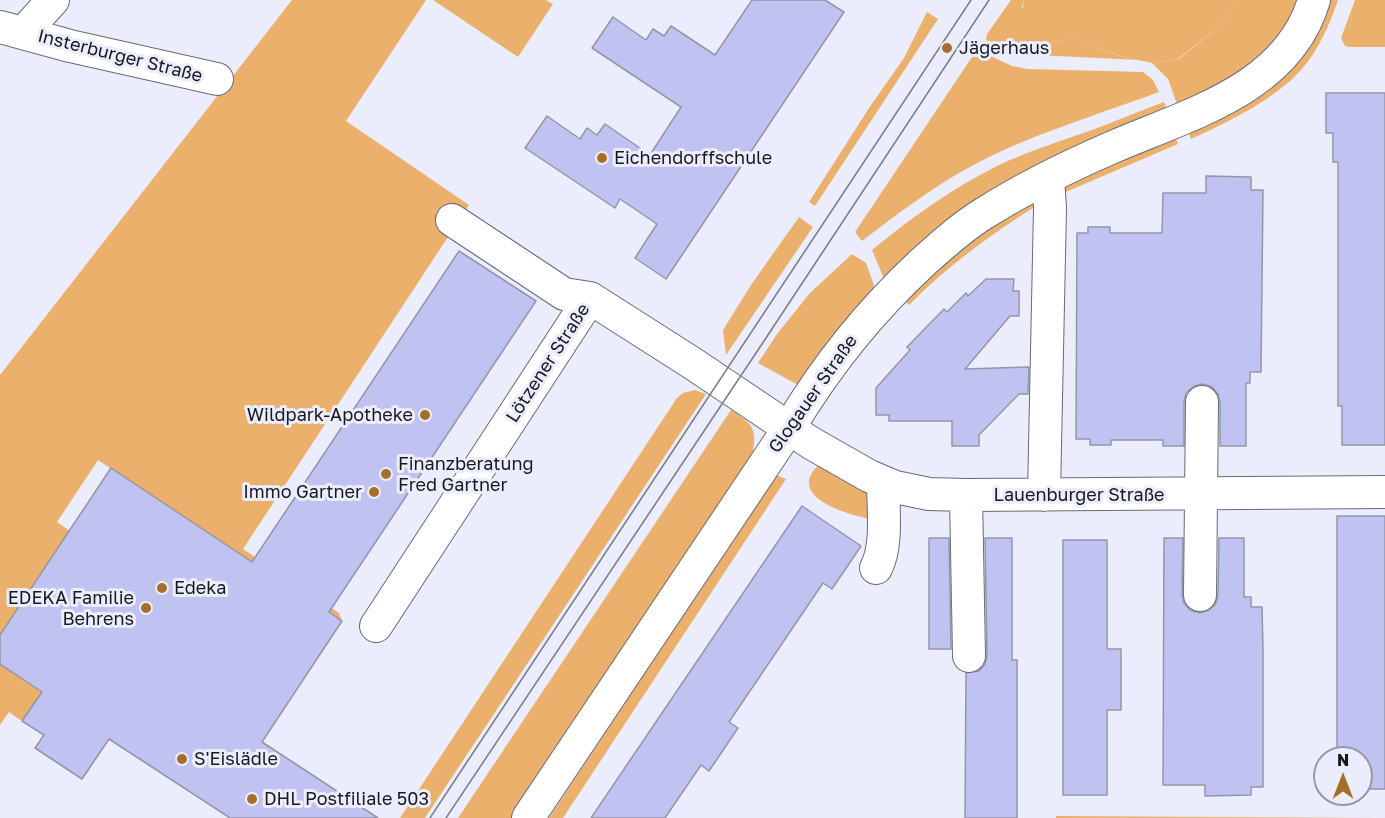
<!DOCTYPE html>
<meta charset="utf-8">
<style>
body{margin:0}
#map{position:relative;width:1385px;height:818px;overflow:hidden;background:#ecedfc;font-family:"Golos Text",sans-serif}
canvas{display:block}
.north{position:absolute;left:1313px;top:746px;width:60px;height:60px;box-sizing:border-box;background:#ecedfc;border:2px solid #9798a4;border-radius:50%;rotate:0deg;font-size:16px;font-weight:700;line-height:24px;text-align:center;color:#18181f}
.north::after{content:'';display:block;margin:auto;width:21px;height:27px;background:#a56f29;clip-path:polygon(50% 0,100% 100%,50% 72%,0 100%)}
</style>
<div id="map">
<canvas width="1385" height="818"></canvas>
<div class="north">N</div>
</div>
<script>
const ctx = document.querySelector('canvas').getContext('2d');
ctx.lineJoin = 'round';
function fill(path, color) { ctx.fillStyle = color; ctx.fill(path, 'evenodd'); }
function stroke(path, color, width, dash) { ctx.strokeStyle = color; ctx.lineWidth = width; ctx.lineCap = dash ? 'butt' : 'round'; ctx.setLineDash(dash || []); ctx.stroke(path); }
function write(font, color, halo, rows, align = 'center') {
  ctx.font = font + ' "Golos Text",sans-serif'; ctx.lineWidth = 6; ctx.setLineDash([]); ctx.textBaseline = 'middle'; ctx.strokeStyle = halo; ctx.fillStyle = color; for (const [text, x, y, turn = 0] of rows) {
    ctx.save(); ctx.translate(x, y); ctx.rotate((+turn || 0) * Math.PI / 180); ctx.textAlign = isNaN(turn) ? turn : align; if (halo) ctx.strokeText(text, 0, 0); ctx.fillText(text, 0, 0); ctx.restore();
  }
}
fill(new Path2D(`
 M292,0H426L346,121L469,205L243,549L339,613L342,621L98,460L57,522L70,531L0,635V375Z
 M433,0H546L553,4L518,57Z
 M1011,0H1024L1022,7L1038,50L1053,42L1075,39L1123,57L1140,60L1013,54L986,40L987,34Z
 M1236,0H1300L1286,31L1247,70L1178,107L1168,79L1152,63L1179,59L1221,25Z
 M1328,0H1338C1330,24 1318,51 1301,70C1274,100 1228,122 1191,139L1188,131C1215,119 1247,108 1270,88C1294,67 1311,28 1328,0Z
 M1355,0H1385V47H1349L1345,46L1341,38Z
 M927,12L938,19L815,206L809,202L871,105L904,58Z
 M980,51L1012,66L1027,69L1143,72L1153,80L1159,92C1095,116 1028,135 968,168C930,189 896,215 862,241L855,232L974,54Z
 M1164,102L1168,112L885,281L872,250C911,218 951,189 997,166C1030,150 1065,140 1100,127C1121,119 1142,110 1164,102Z
 M1175,136L1178,144L1061,194L1055,187Z
 M1035,197L1039,204C992,234 948,265 909,305L903,299L960,248Z
 M799,217L813,227L726,355L723,330L751,285Z
 M852,254L866,263L876,291C848,321 821,351 798,385L758,363L777,334L810,293Z
 M695,390L706,394L425,818H400L677,398L683,393Z
 M731,410C753,424 758,429 752,456L517,818H458Z
 M819,464L866,488L870,496L872,519C856,517 810,504 809,484C808,476 814,470 819,464Z
 M776,475L786,479L563,818H549Z
 M0,664L42,692L22,721L9,712L0,725Z
 M1056,816L1385,818H1056Z`), '#eab06c');
fill(new Path2D(`
 M1024,0H1236L1221,25L1178,59L1152,63L1124,57L1075,39L1053,42L1038,50L1025,47L1020,27Z
 M993,78L1027,84L1076,79L1097,88L1094,97L1007,128L949,160L941,145V136L950,123L962,92Z`), '#ebb06b');
const building = new Path2D(`
 M752,0H825L844,12L666,279L635,258L657,224L620,199L615,208L525,148L547,116L580,139L587,128L597,135L605,124L650,155L681,107L592,48L613,17L646,40L653,29L664,36L671,26L715,55Z
 M1326,93H1385V445H1342V406H1338V162H1333V133H1326Z
 M1206,176L1251,177V190H1263L1261,372H1250V383H1246V446H1220V402L1218,394L1212,387L1203,384L1194,386L1186,393L1184,402V446H1163V440H1111V445H1090V439H1076L1077,233H1088V227H1110V233H1162L1163,193H1206Z
 M459,251L536,301L329,612L342,621L262,742L378,818H230L109,739L82,779L35,748L44,735L22,721L42,692L0,664V635L111,468L252,562Z
 M986,279H1014L1013,291H1019V316H1010L965,369L1029,367L1028,394H1019L979,435V446H952V421H889V415H876V388L910,350L907,347L944,309L947,312L966,293L968,296Z
 M802,506L861,546L832,589L823,583L729,722L738,728L709,771L701,765L665,818H591Z
 M1337,516H1385V789H1361V758H1337Z
 M929,538H949L951,649H929Z
 M985,538H1012V660H1017V818H965L966,673L979,671L985,664L987,656Z
 M1164,538H1183L1182,595L1184,603L1190,610L1200,613L1209,610L1215,605L1218,596L1219,538H1244V597H1251V607H1262L1263,648V787H1251V795L1205,796V785H1163Z
 M1063,540H1107V649H1121V710H1107V795H1063Z`);
fill(building, '#c0c3f2');
stroke(building, '#9495a6', 1.5);
const minor = new Path2D(`
 M0,27L70,46L217,79
 M24,32L53,0
 M452,220L564,294L590,298L692,363L811,443L869,476L895,487L929,494L966,495L1385,492
 M966,495L969,656
 M1044,495L1050,208L1048,178
 M876,568C888,546 883,507 883,482
 M1200,595L1202,402
 M376,626L590,298
 M528,818L789,428C826,366 870,311 923,262C942,245 962,227 983,214C1024,188 1069,166 1113,147C1189,114 1288,89 1314,0`);
stroke(minor, '#686979', 34);
stroke(minor, '#fff', 32);
stroke(new Path2D(`
 M430,818L971,0
 M446,818L764,341L989,0`), '#7a7a85', 1.5);
for (const [x, y, r, color] of [
 [947,48,6,"#a56f29"],
 [602,158,6,"#a56f29"],
 [425,415,6,"#a56f29"],
 [386,474,6,"#a56f29"],
 [374,492,6,"#a56f29"],
 [162,588,6,"#a56f29"],
 [146,608,6,"#a56f29"],
 [182,759,6,"#a56f29"],
 [252,799,6,"#a56f29"]
]) { const dot = new Path2D(); dot.arc(x, y, r, 0, 2 * Math.PI); ctx.fillStyle = color; ctx.fill(dot); stroke(dot, '#ecedfc', 2); }
write('18px', '#18181f', '#ecedfc', [
 ["Jägerhaus",959,48],
 ["Eichendorffschule",614,158],
 ["Wildpark-Apotheke",413,415,"right"],
 ["Finanzberatung",398,464],
 ["Fred Gartner",398,485],
 ["Immo Gartner",362,492,"right"],
 ["Edeka",174,588],
 ["EDEKA Familie",134,598,"right"],
 ["Behrens",134,619,"right"],
 ["S'Eislädle",194,759],
 ["DHL Postfiliale 503",264,799]
], 'left');
write('18px', '#18181f', '#ecedfc', [
 ["Insterburger Straße",120,56,14],
 ["Lötzener Straße",548,363,-57],
 ["Glogauer Straße",813,394,-55],
 ["Lauenburger Straße",1079,495]
]);
</script>
